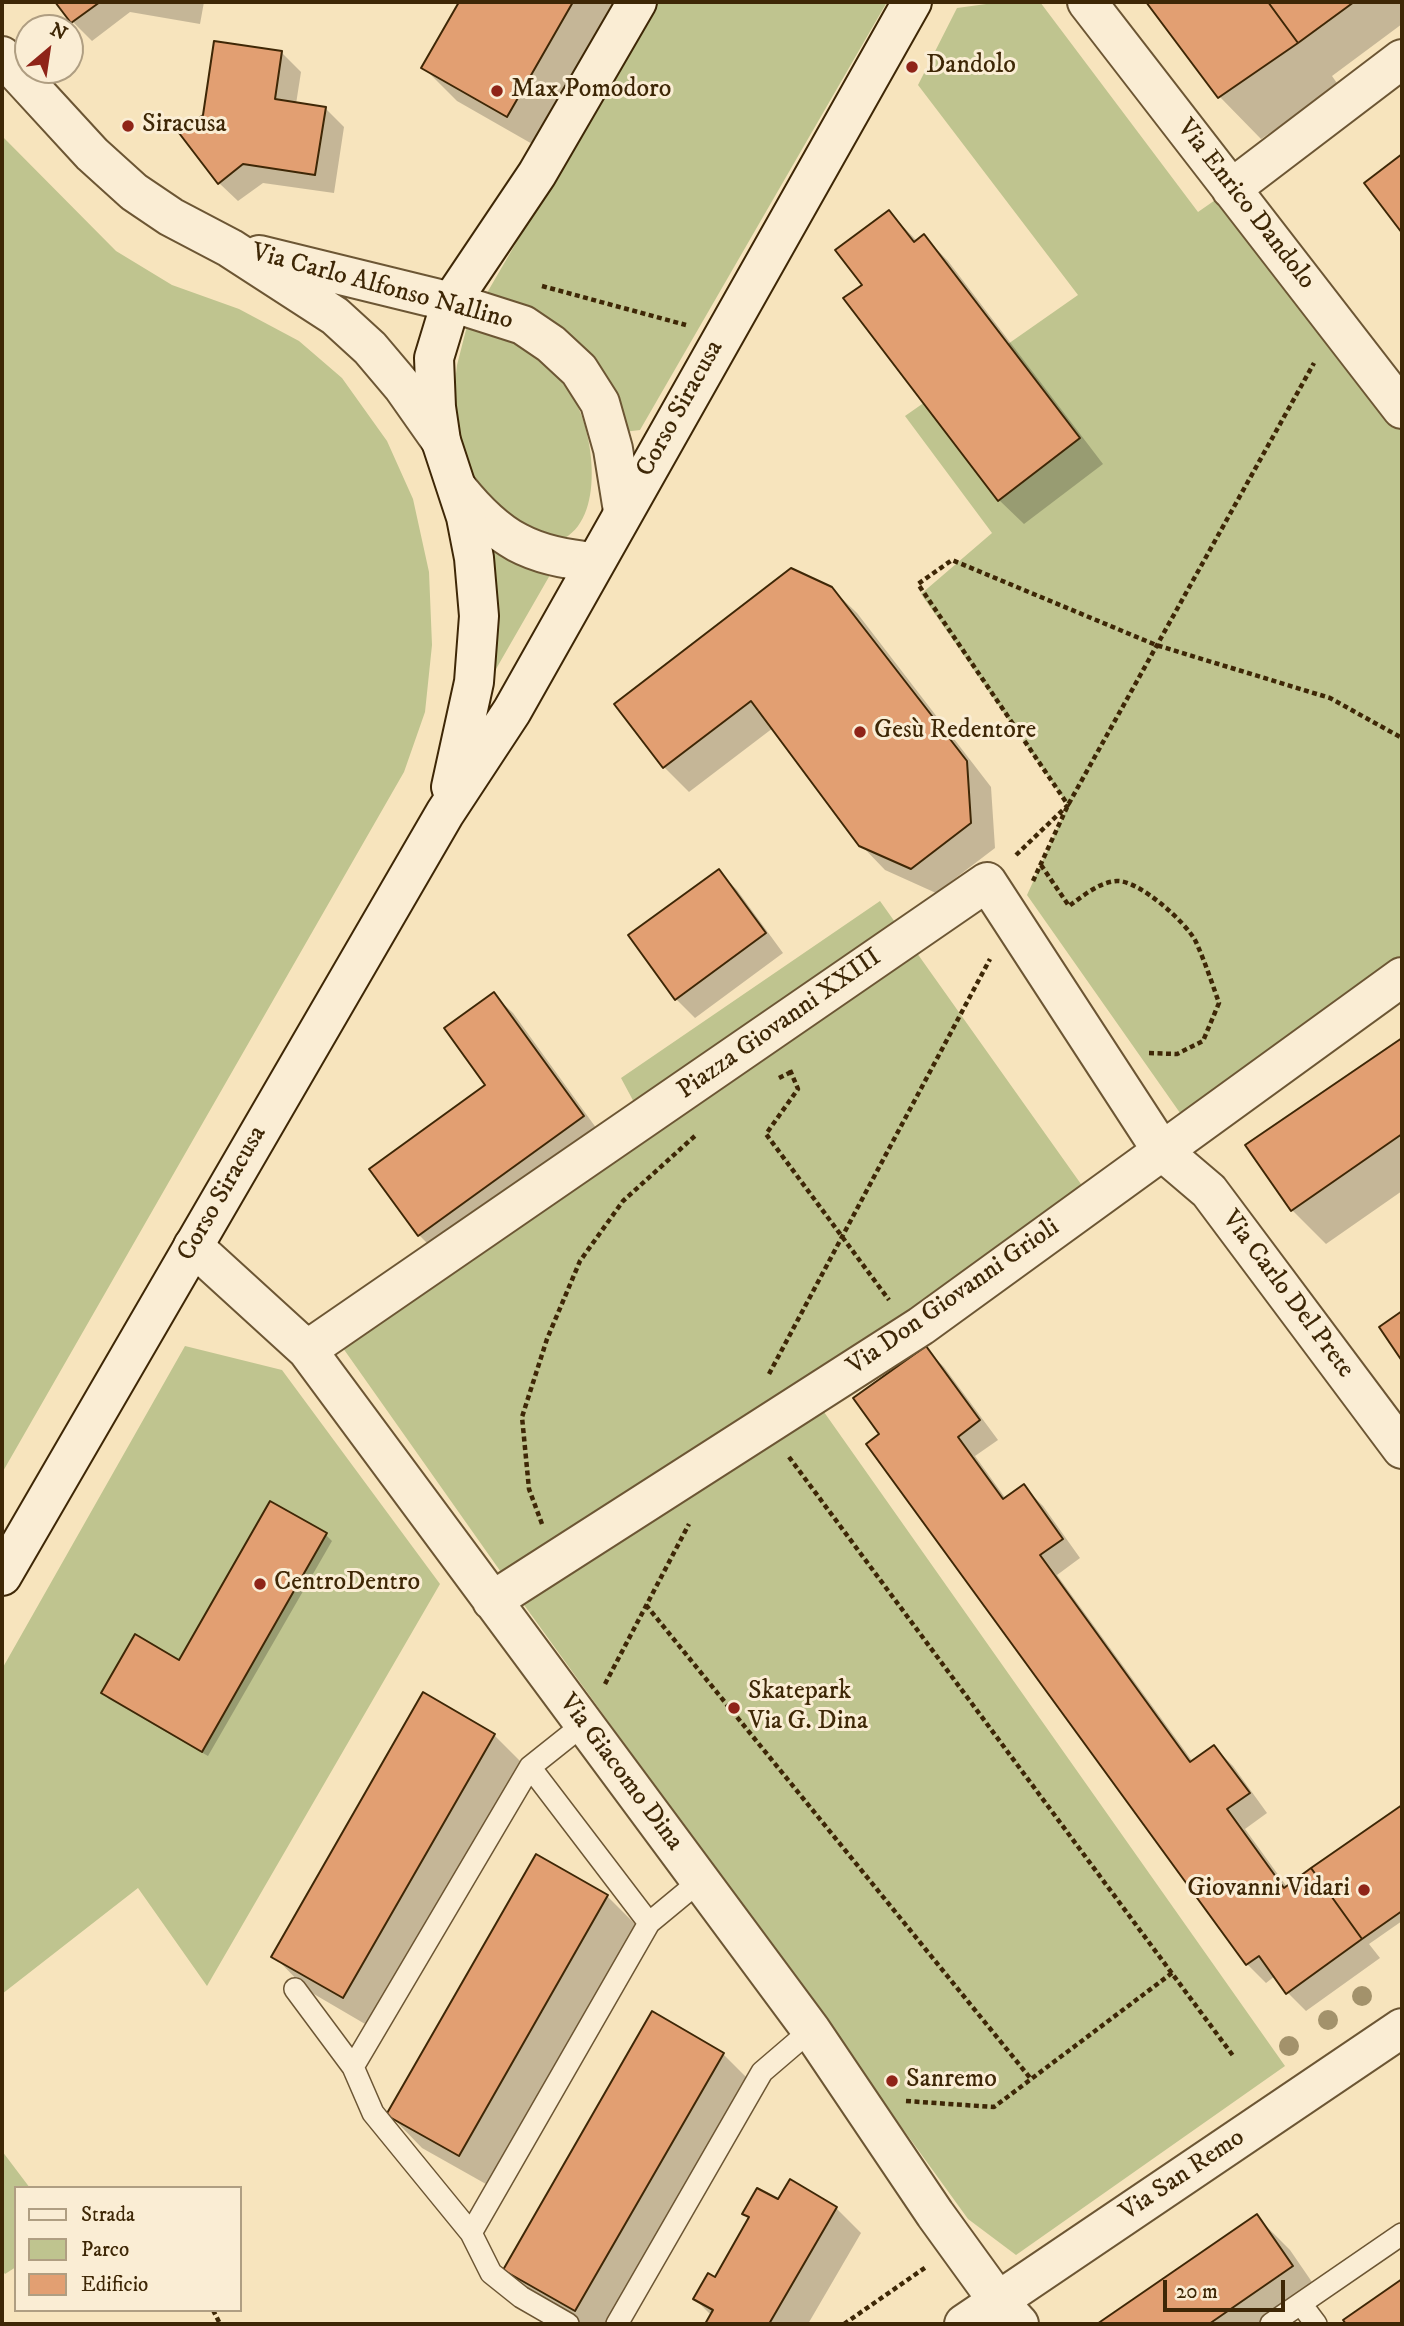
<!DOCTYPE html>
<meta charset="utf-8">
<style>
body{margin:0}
#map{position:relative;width:1404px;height:2326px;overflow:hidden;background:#f7e4bd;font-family:"IM FELL DW Pica",serif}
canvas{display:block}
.frame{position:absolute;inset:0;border:4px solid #3e2706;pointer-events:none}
.legend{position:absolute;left:14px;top:2186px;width:228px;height:126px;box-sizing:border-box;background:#faedd4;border:2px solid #af9e82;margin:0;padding:9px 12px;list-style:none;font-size:21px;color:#3e2706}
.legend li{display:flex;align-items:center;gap:14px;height:35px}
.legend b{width:35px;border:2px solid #af9e82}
.north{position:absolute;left:14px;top:14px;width:70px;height:70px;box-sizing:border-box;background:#faedd4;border:2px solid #af9e82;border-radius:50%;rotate:29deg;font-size:19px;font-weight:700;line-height:28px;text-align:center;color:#3e2706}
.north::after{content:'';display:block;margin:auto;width:24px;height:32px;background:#8f2418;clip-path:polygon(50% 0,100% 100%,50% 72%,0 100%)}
.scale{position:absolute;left:1163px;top:2280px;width:122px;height:32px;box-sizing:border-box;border:4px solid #3e2706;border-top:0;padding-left:9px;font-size:21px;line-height:24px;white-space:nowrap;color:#3e2706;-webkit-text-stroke:5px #faedd4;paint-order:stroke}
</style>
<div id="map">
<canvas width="1404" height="2326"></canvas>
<div class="frame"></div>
<ul class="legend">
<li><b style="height:9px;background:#faedd4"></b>Strada</li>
<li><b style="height:19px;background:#bfc48f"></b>Parco</li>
<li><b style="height:19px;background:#e29f72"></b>Edificio</li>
</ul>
<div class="north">N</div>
<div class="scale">20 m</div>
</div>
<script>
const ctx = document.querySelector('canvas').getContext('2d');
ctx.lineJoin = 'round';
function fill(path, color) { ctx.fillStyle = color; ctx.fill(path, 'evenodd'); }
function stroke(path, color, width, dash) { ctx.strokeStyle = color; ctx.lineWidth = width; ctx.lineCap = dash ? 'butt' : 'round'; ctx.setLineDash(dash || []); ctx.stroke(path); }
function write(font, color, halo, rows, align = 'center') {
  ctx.font = font + ' "IM FELL DW Pica",serif'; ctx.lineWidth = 6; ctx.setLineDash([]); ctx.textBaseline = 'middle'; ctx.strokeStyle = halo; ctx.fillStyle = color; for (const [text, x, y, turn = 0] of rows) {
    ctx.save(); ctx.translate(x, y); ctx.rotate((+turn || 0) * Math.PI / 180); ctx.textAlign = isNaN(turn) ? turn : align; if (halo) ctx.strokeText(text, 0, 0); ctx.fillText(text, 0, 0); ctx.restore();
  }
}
fill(new Path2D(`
 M656,2H887L640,430L624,432L484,298Z
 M1001,2H1040L1198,212L1231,189L1402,409V977L1192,1130L1027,895L1068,805L921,594L992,533L905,416L1078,295L918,85L957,8Z
 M2,136L116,251L172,285L239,309L299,341L342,378L387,441L413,499L429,572L432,645L425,712L404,772L2,1473Z
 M467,326C492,334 521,341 541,359C554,371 566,386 575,401C595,437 606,526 556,542L494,509L461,460L453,400L457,365Z
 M487,548L528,569L550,575L492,676Z
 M880,901L1093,1201L824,1412L1285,2066L1016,2255L968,2219L527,1609L326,1324L636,1106L621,1078Z
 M185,1346L282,1370L440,1584L207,1986L138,1888L2,1994V1669Z
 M2,2151L30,2188H16V2267L5,2274L2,2270Z`), '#bfc48f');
fill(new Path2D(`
 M58,2H204L200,24L130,12L92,41L73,22Z
 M461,2H626L541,149L457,101L423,67Z
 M1148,2H1402V24L1332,76L1339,86L1261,139L1219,96Z
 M282,53L301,72L296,104L325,108L344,127L334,193L263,183L238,201L219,183L204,116Z
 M889,212L917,241L924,236L948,261L1103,464L1024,524L999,500L864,285Z
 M831,588L857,613L991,787L995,848L936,893L885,870L860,844L773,728L689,792L664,767L616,704Z
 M718,871L737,890L783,953L695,1018L676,999Z
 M494,995L513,1013L602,1136L438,1254L419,1235L488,1085Z
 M1402,1040V1191L1326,1244L1292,1210L1248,1146Z
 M925,1348L944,1367L998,1440L975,1456L1006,1499L1024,1487L1043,1506L1080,1558L1057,1575L1193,1762L1214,1747L1233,1766L1267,1813L1245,1829L1287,1887L1402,1807V1921L1369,1944L1380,1958L1306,2011L1287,1992L1275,1976L1266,1983L1247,1964L881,1435Z
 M270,1503L326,1535L332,1541L208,1756L109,1699L103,1693L180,1662Z
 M424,1695L494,1735L528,1769L377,2031L307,1990L274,1956Z
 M607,1896L641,1930L493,2188L422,2148L389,2114Z
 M723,2054L757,2088L620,2324H576L539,2303L505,2269Z
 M778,2202L836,2208L861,2233L808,2324H707L712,2316L695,2299L715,2280L750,2219L744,2213Z
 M1256,2216L1290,2250L1325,2301L1291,2324H1100Z`), '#0003');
const building = new Path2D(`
 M55,2H100L71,23Z
 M459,2H573L507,117L421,68Z
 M1146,2H1268L1298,43L1218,98Z
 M1268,2H1354L1298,43Z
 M214,41L282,51L275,99L326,107L315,175L243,164L218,184L179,133L203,115Z
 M1402,154V233L1364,183Z
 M889,210L914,242L924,234L1080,438L998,501L843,298L862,285L835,250Z
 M791,568L832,587L967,761L971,823L911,869L859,846L751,701L663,768L614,704Z
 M719,869L766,933L675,1000L628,935Z
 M494,992L584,1116L418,1236L369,1169L485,1085L444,1028Z
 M1402,1038V1134L1291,1211L1245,1145Z
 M1402,1311V1361L1379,1327Z
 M926,1346L980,1420L958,1437L1003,1499L1024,1484L1063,1539L1040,1555L1190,1762L1214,1745L1250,1793L1227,1809L1284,1888L1311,1868L1362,1939L1286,1994L1259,1956L1246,1965L866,1444L879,1434L853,1398Z
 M270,1501L327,1533L202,1752L101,1693L135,1634L179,1660Z
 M423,1692L495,1734L343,1998L271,1957Z
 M1402,1805V1911L1362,1939L1311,1868Z
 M536,1854L608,1895L459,2156L386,2115Z
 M652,2011L724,2053L575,2311L503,2270Z
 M790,2179L837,2207L769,2324H705L713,2310L693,2299L708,2273L715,2277L749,2217L742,2214L757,2188L778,2199Z
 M1257,2214L1293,2266L1209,2324H1097Z
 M1402,2279V2324H1346L1343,2320Z`);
fill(building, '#e29f72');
stroke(building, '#3e2706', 2);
const lane = new Path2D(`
 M530,1767L649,1923
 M295,1989L353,2067L530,1767L584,1724
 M353,2067L373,2113L471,2233L649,1923L701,1880
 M471,2233L491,2273L521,2297L568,2324
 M1301,2304L1316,2324
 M617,2324L762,2072L811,2030
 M1271,2324L1402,2234`);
const street = new Path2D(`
 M1087,2L1402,409
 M2,56L92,154L134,192L171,217L230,248L335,316L370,348L403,387L441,441
 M1231,189L1402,59
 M259,255L451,302L523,325L551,344L579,370L600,403L613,449L623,511
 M458,489C498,539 531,557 595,562
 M193,1246L307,1350L811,2030L935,2214L998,2301L1019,2324
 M307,1350L987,882L1162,1151L1209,1191L1402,1449
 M492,1601L921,1326L1402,977
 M964,2324L1402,2028`);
const secondary = new Path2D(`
 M451,787L474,682L479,616L474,558L466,517L441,441L436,407L434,358L451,302L537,174L637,2
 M2,1576L445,813L512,711L912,2`);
stroke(lane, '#6c5634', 24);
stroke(street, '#6c5634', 42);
stroke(secondary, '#3e2706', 42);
stroke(new Path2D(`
 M542,286L686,325
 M1016,855L1068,805L918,584L952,560L1156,645L1330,698L1402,738
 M1041,865L1069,906C1083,896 1099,882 1117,881C1139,880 1187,923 1196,942C1205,962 1212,983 1219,1003L1203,1041L1177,1054L1147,1053
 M1033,881L1068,805L1314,363
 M790,1070L798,1089L766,1134L889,1300
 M779,1078L791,1072
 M769,1374L990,959
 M789,1457L1234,2057
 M542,1524L529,1489L522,1417L547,1339L580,1261L623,1201L697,1134
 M646,1605L1031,2079
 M605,1684L689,1524
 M906,2101L994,2107L1172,1973
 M213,2310L220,2324
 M844,2324L926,2267`), '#3e2706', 4.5, [5, 3.5]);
stroke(lane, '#faedd4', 21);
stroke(street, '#faedd4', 38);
stroke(secondary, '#faedd4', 38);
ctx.fillStyle = '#a3926b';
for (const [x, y] of [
 [1362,1996],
 [1328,2020],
 [1289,2046]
]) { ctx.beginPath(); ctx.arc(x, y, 10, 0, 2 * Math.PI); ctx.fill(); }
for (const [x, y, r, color] of [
 [912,67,7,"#8f2418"],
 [497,91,7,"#8f2418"],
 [128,126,7,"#8f2418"],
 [860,732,7,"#8f2418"],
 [260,1584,7,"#8f2418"],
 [734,1708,7,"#8f2418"],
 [1364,1890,7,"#8f2418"],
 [892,2081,7,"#8f2418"]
]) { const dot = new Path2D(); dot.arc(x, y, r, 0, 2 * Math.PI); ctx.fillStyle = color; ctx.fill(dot); stroke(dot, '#faedd4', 2.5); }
write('26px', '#3e2706', '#faedd4', [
 ["Dandolo",926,67],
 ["Max Pomodoro",511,91],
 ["Siracusa",142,126],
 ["Gesù Redentore",874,732],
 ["CentroDentro",274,1584],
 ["Skatepark",748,1693],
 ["Via G. Dina",748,1723],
 ["Giovanni Vidari",1350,1890,"right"],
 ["Sanremo",906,2081]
], 'left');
write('26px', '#3e2706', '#faedd4', [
 ["Via Enrico Dandolo",1245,205,52],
 ["Via Carlo Alfonso Nallino",382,288,15],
 ["Corso Siracusa",681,409,-61],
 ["Piazza Giovanni XXIII",780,1025,-35],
 ["Corso Siracusa",223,1194,-60],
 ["Via Carlo Del Prete",1287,1295,53],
 ["Via Don Giovanni Grioli",954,1298,-35],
 ["Via Giacomo Dina",620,1773,53],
 ["Via San Remo",1183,2176,-34]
]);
</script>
